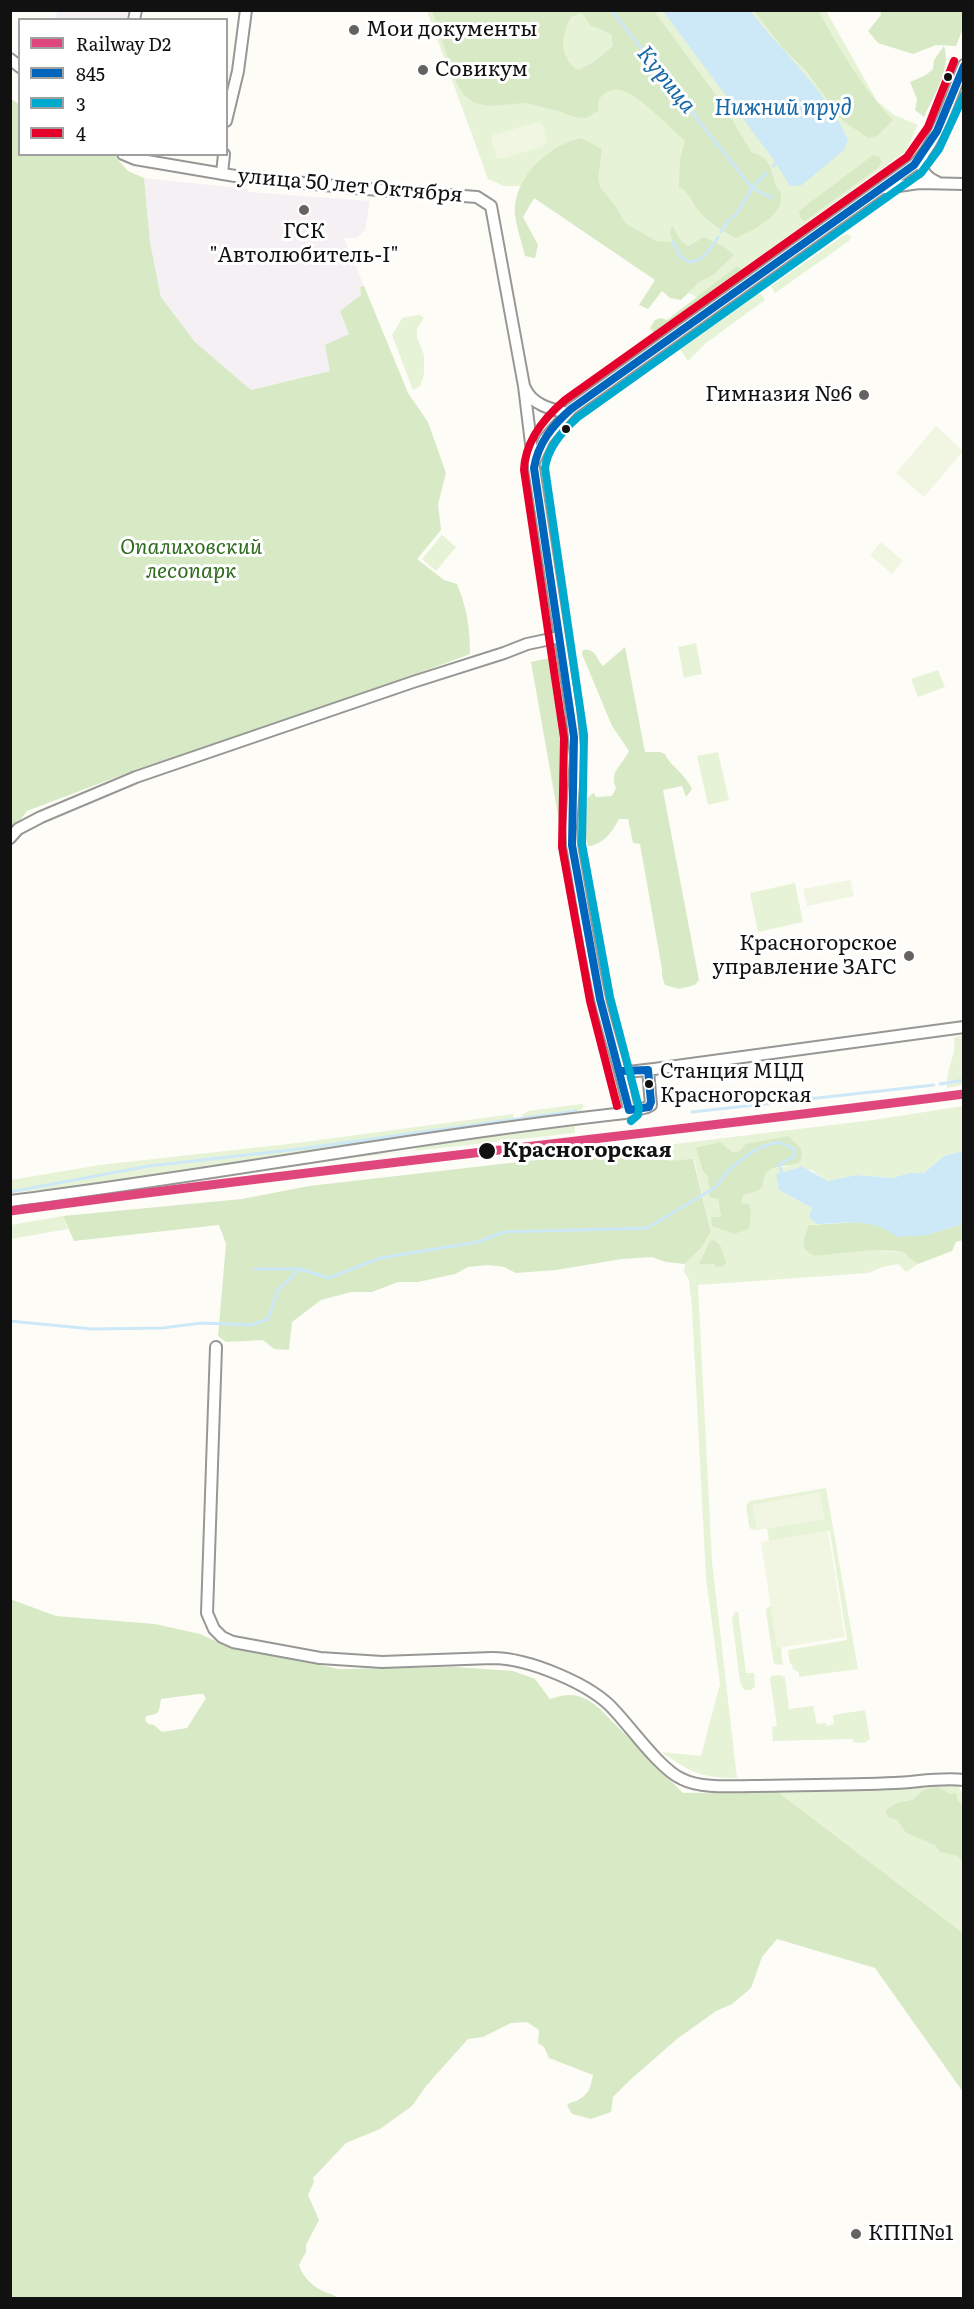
<!DOCTYPE html>
<meta charset="utf-8">
<style>
body{margin:0}
#map{position:relative;width:974px;height:2309px;overflow:hidden;background:#fdfcf7;font-family:Literata,serif}
canvas{display:block}
.frame{position:absolute;inset:0;border:12px solid #111;pointer-events:none}
.legend{position:absolute;left:18px;top:18px;width:210px;height:138px;box-sizing:border-box;background:#fff;border:2px solid #a0a0a0;margin:0;padding:8px 10px;list-style:none;font-size:18px;color:#111}
.legend li{display:flex;align-items:center;gap:12px;height:30px}
.legend b{width:30px;border:2px solid #a0a0a0}
</style>
<div id="map">
<canvas width="974" height="2309"></canvas>
<div class="frame"></div>
<ul class="legend">
<li><b style="height:8px;background:#df477c"></b>Railway D2</li>
<li><b style="height:8px;background:#0065bd"></b>845</li>
<li><b style="height:8px;background:#00a9ce"></b>3</li>
<li><b style="height:8px;background:#e4002b"></b>4</li>
</ul>
</div>
<script>
const ctx = document.querySelector('canvas').getContext('2d');
ctx.lineJoin = 'round';
function fill(path, color) { ctx.fillStyle = color; ctx.fill(path, 'evenodd'); }
function stroke(path, color, width, dash) { ctx.strokeStyle = color; ctx.lineWidth = width; ctx.lineCap = dash ? 'butt' : 'round'; ctx.setLineDash(dash || []); ctx.stroke(path); }
function write(font, color, halo, rows, align = 'center') {
  ctx.font = font + ' Literata,serif'; ctx.lineWidth = 6; ctx.setLineDash([]); ctx.textBaseline = 'middle'; ctx.strokeStyle = halo; ctx.fillStyle = color; for (const [text, x, y, turn = 0] of rows) {
    ctx.save(); ctx.translate(x, y); ctx.rotate((+turn || 0) * Math.PI / 180); ctx.textAlign = isNaN(turn) ? turn : align; if (halo) ctx.strokeText(text, 0, 0); ctx.fillText(text, 0, 0); ctx.restore();
  }
}
fill(new Path2D(`
 M56,11H128L127,20L59,19L55,16L58,13Z
 M144,178L248,189L249,192L370,201L365,230L357,238H344L364,286L360,287L361,295L349,334L330,371L251,390L195,342L161,297L150,242Z`), '#f5f0f3');
fill(new Path2D(`
 M427,11H826L877,101L894,115L918,125L906,151L701,299L661,280L521,186H504L488,179Z
 M836,228L840,229L837,234L765,285L761,282L760,280Z
 M846,234L851,236L849,241L775,293L771,286Z
 M753,285H755L758,289L677,347L673,342Z
 M758,294H761L765,300L706,343L688,361L680,349Z
 M419,315L424,317L417,329V337L424,355V375L420,386L413,390L392,335L402,318Z
 M442,535L456,547L436,571L422,559Z
 M696,643L702,674L684,678L678,647Z
 M938,670L945,687L918,697L911,679Z
 M718,752L729,800L708,805L697,756Z
 M795,883L803,922L758,932L750,893Z
 M960,1036H963V1085L947,1088C945,1072 957,1054 954,1038Z
 M582,1104L584,1106L578,1115L527,1121L523,1119L522,1115L528,1111Z
 M963,1106V1151L944,1156L924,1173H909L894,1178L856,1175L828,1181L811,1170L780,1172L779,1190L812,1208L809,1217L816,1224L809,1225L816,1256L858,1250L905,1252L910,1259L918,1264L906,1272L898,1264L882,1267L869,1273L698,1285L712,1562L737,1778C700,1778 691,1772 661,1752L701,1756L720,1684L706,1577L692,1308L689,1280L684,1272L685,1264L701,1248L711,1232L694,1160L667,1161L658,1146L873,1120ZM740,1151L790,1167C775,1167 763,1168 763,1186L758,1191L742,1195L741,1203L712,1226L721,1217L718,1199L709,1197L708,1177L732,1152Z
 M513,1114L514,1122L111,1182L11,1193V1180L100,1165L297,1143Z
 M575,1126V1133L332,1160L331,1159L375,1152L378,1154L411,1151L430,1144Z
 M63,1216L68,1229L11,1239V1225Z
 M826,1488L858,1669L799,1677V1673L793,1669L792,1664H790L788,1650L847,1640L830,1531L769,1541L767,1528L824,1519L819,1493L753,1505L757,1530L751,1529L749,1526L746,1505L750,1501Z
 M771,1606L777,1647H781L783,1665L774,1664L766,1612L767,1608Z
 M735,1612H738L746,1673H754L755,1687L750,1690H744L740,1682L732,1618Z
 M779,1675L785,1677L789,1709L813,1706L817,1724L826,1723L827,1726L834,1724L833,1715L865,1710L870,1739L864,1743L853,1742V1739L773,1741L772,1727L777,1726L770,1679L771,1676Z
 M957,1784L963,1794V1806L937,1786L923,1790L912,1800H905L897,1820L906,1833L936,1845L940,1852L956,1856L963,1861V1933L778,1792L777,1788L842,1791Z`), '#e7f3d7');
fill(new Path2D(`
 M432,11H654L726,109L751,152C770,158 770,166 775,183C776,187 781,191 781,195C784,216 751,231 736,238C723,231 706,221 697,209C690,199 690,193 679,187L680,159L685,141C673,130 635,92 621,90C611,88 605,93 599,99L598,111L586,118L573,117L562,112L525,103L489,106L475,103L464,95L457,84ZM582,13L590,25L611,34L613,46L594,62L578,70C558,57 561,35 571,17Z
 M754,11H818C840,49 862,88 893,120L877,136L868,138L842,120L807,72L783,48Z
 M880,11H963V28L956,46L936,45L913,54L878,43L868,31L881,15Z
 M944,46C952,67 933,97 924,117L915,110L917,99L910,82L926,75L933,69L934,60Z
 M11,99L19,104L20,154L108,155L115,156L128,171L144,178L150,242L161,297L195,342L251,390L330,371L325,345L349,334L340,311L361,295L360,287L364,286L408,393L428,422L446,473L438,504L441,530L417,559L444,580L457,584C467,608 470,628 470,654L330,706L135,770L27,811L11,832Z
 M581,138L602,149L598,179L600,187L616,207L625,223L656,241L673,242L670,234L672,225L681,241L688,246L704,237C718,245 721,243 734,255L713,275L699,282L681,300L670,298L662,291L648,309L639,305L655,280L534,198L523,217L538,245L535,258L525,256C522,242 513,218 515,205C519,172 551,145 581,138Z
 M873,155L879,157L882,162L878,168L805,221L801,219L799,211Z
 M737,266L743,270L658,332H653L650,328L655,320L661,318L667,320Z
 M625,647L645,752H660L665,754C669,765 684,772 692,789L686,797L682,786L663,790L699,980L695,985L679,989L665,985L662,976V969L640,844L633,843L628,819H619C613,831 603,845 588,846C585,831 577,801 594,793L596,797L612,796L616,788C609,771 622,766 629,751L612,726L582,654L583,650C596,648 596,659 603,666Z
 M550,658L567,775L562,838L531,662Z
 M789,1136C797,1146 806,1148 800,1162C784,1169 763,1162 763,1186L758,1191L743,1195L741,1203L749,1204L751,1212L749,1229L734,1234L712,1226L711,1217H721L718,1199L709,1197L708,1177L703,1171L696,1148L720,1142L732,1152L740,1151L746,1144Z
 M658,1146L666,1149L667,1161L693,1159L711,1232L701,1248L685,1264L666,1262L652,1257L622,1259L556,1270L516,1273L504,1267L488,1265L468,1267L455,1274L418,1282H398L372,1292H351L321,1300L292,1322L289,1350L274,1349L263,1340L226,1342L218,1336L226,1244L219,1225L74,1241L63,1216L242,1199L309,1186Z
 M860,1222L926,1235L963,1224V1240L956,1242L952,1251L918,1264L910,1259L904,1252C877,1249 852,1251 825,1255C818,1256 812,1257 807,1251C800,1244 806,1233 809,1225Z
 M714,1240L720,1245L726,1262L724,1266L717,1267L713,1264H699L710,1241Z
 M10,1599L56,1616L155,1624L200,1634L226,1646L339,1669L455,1667L513,1671L535,1679L550,1699C572,1692 581,1694 599,1708L683,1793L778,1792L963,1933V2092L875,1968L777,1939L762,1957L751,1988L732,2004L716,2011L677,2039L630,2080L613,2097L611,2112L591,2119L572,2114L567,2105C572,2101 577,2102 581,2098C590,2093 591,2084 593,2075L549,2058L544,2047L538,2043L539,2030L527,2022L511,2023L483,2037L468,2039L426,2086L412,2106L380,2129L346,2143L313,2178L314,2182L308,2195L319,2220L306,2245V2252L299,2265C301,2274 312,2286 321,2290C328,2294 332,2293 338,2298H11ZM198,1694H203L206,1698L187,1728L162,1732L154,1725L148,1724L145,1720L146,1716L156,1714L159,1710L161,1699Z
 M937,1786L950,1794L956,1793L958,1801L963,1806V1861L956,1856L940,1852L935,1845L906,1833L897,1820L889,1818L885,1811C893,1804 902,1800 912,1800L923,1790Z`), '#d8eac5');
fill(new Path2D(`
 M538,122L542,124L547,141L544,146L502,159L497,158L491,139L493,135Z
 M936,426L963,451L924,497L896,473Z
 M881,542L903,561L892,574L870,555Z
 M850,880L854,896L807,906L803,889Z
 M819,1492L825,1519L757,1530L753,1505Z
 M828,1531L845,1637L777,1648L761,1542Z`), '#f0f6e1');
fill(new Path2D(`
 M663,11H750C783,53 826,89 848,140L844,150L802,185L790,186L776,163Z
 M963,1151V1224L926,1235L897,1237C874,1217 844,1223 816,1224L809,1217L812,1208L779,1190L776,1175C782,1171 792,1171 801,1166L828,1181L856,1175L893,1178L909,1173H924L944,1156Z`), '#cde8f7');
stroke(new Path2D(`
 M611,10L752,188L772,198
 M773,166L776,163
 M721,232L727,222L737,213L752,188L767,172
 M673,242L680,256L689,262C704,261 710,249 718,237
 M940,1084L964,1080
 M692,1112L934,1085
 M10,1192L149,1166L299,1149L576,1111
 M254,1269H300L329,1278L380,1258L478,1242L504,1232L647,1228L716,1187L728,1171L750,1153L764,1146L779,1142L794,1149V1157L779,1164L782,1174
 M10,1321L92,1329L162,1328L202,1323L251,1325L268,1319L278,1290L300,1269`), '#cde8f7', 3);
const minor = new Path2D(`
 M134,20L136,10
 M10,59L20,67
 M226,121L238,71L246,10
 M123,154L135,159L241,177L366,189L477,197L491,206L524,386L534,468L571,708L576,757L571,827L572,845C581,896 589,948 600,999C609,1037 622,1072 629,1110
 M923,156C919,168 925,177 937,182
 M222,174L224,154
 M885,188L919,183L964,184
 M525,388C532,405 551,409 567,413
 M534,462L545,439L571,409L914,165C938,142 951,96 964,65
 M10,838L18,829L41,817L136,777L413,682L504,653L527,644L560,637
 M621,1071L628,1072L654,1069L964,1027
 M10,1201C216,1175 419,1136 625,1113C633,1107 644,1111 651,1105L648,1070
 M216,1347L207,1613L214,1629L222,1637L233,1642L320,1658L382,1662L492,1658C528,1658 592,1684 615,1711C631,1728 661,1770 682,1779C702,1789 732,1786 754,1786C801,1785 848,1785 895,1783C917,1782 942,1777 964,1780`);
stroke(minor, '#979795', 14);
stroke(minor, '#fffffe', 10);
stroke(new Path2D(`
 M621,1071L648,1070L651,1102L649,1107L629,1110L600,999L572,845L574,737L534,468C538,443 553,425 571,409L914,165L937,131L964,66`), '#0065bd', 8);
stroke(new Path2D(`
 M631,1121L638,1115L639,1108L610,997L582,844L584,735L545,468C548,447 562,431 578,417L921,173L939,149L964,95`), '#00a9ce', 8);
stroke(new Path2D(`
 M617,1106L590,1001L562,847L564,738L524,470C525,441 544,418 565,400L907,157L928,127L954,61`), '#e4002b', 8);
stroke(new Path2D(`
 M10,1211C328,1167 646,1135 964,1094`), '#df477c', 9);
for (const [x, y, r, color] of [
 [354,30,6,"#646362"],
 [423,70,6,"#646362"],
 [948,77,5,"#111"],
 [304,210,6,"#646362"],
 [864,395,6,"#646362"],
 [566,429,5,"#111"],
 [909,956,6,"#646362"],
 [649,1084,5,"#111"],
 [487,1151,9,"#111"],
 [856,2234,6,"#646362"]
]) { const dot = new Path2D(); dot.arc(x, y, r, 0, 2 * Math.PI); ctx.fillStyle = color; ctx.fill(dot); stroke(dot, '#fff', 2); }
write('20px', '#111', '#fff', [
 ["Станция МЦД",660,1072],
 ["Красногорская",660,1096]
], 'left');
write('21px', '#111', '#fff', [
 ["Мои документы",366,30],
 ["Совикум",435,70],
 ["ГСК",304,232,"center"],
 ["\"Автолюбитель-I\"",304,256,"center"],
 ["Гимназия №6",852,395,"right"],
 ["Красногорское",897,944,"right"],
 ["управление ЗАГС",897,968,"right"],
 ["КПП№1",868,2234]
], 'left');
write('21px', '#111', '#fff', [
 ["улица 50 лет Октября",350,186,5]
]);
write('italic 21px', '#2f6b1f', '#fff', [
 ["Опалиховский",191,548],
 ["лесопарк",191,572]
]);
write('bold 21px', '#111', '#fff', [
 ["Красногорская",502,1151]
], 'left');
write('italic 22px', '#1768a6', '#fff', [
 ["Курица",666,80,51],
 ["Нижний пруд",783,109]
]);
</script>
